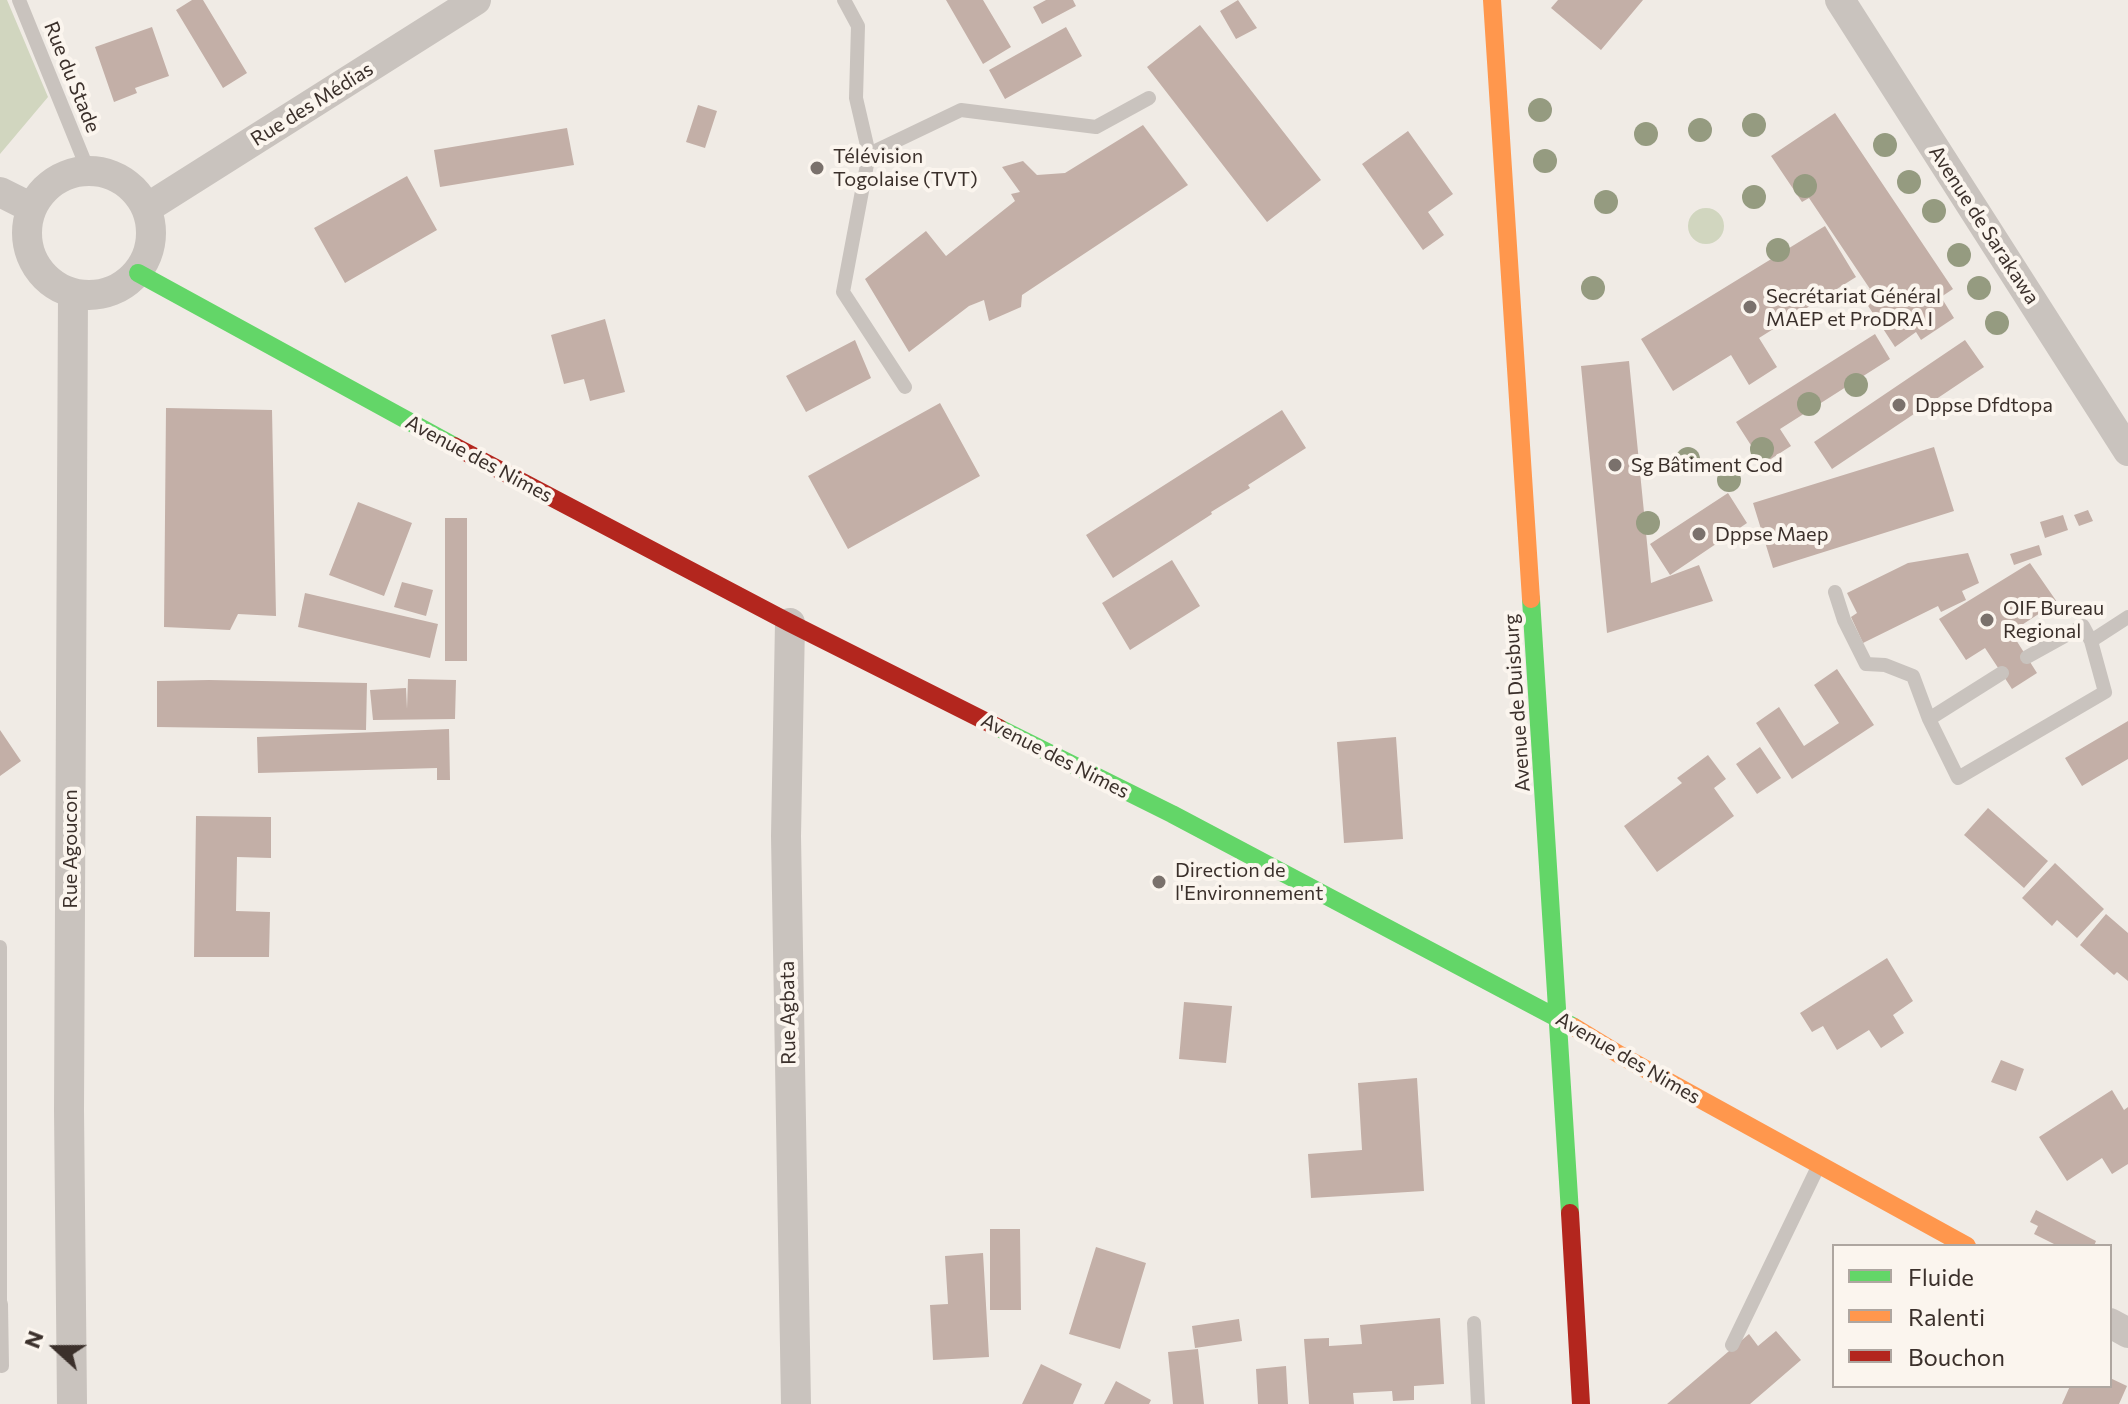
<!DOCTYPE html>
<meta charset="utf-8">
<style>
body{margin:0}
#map{position:relative;width:2128px;height:1404px;overflow:hidden;background:#f0ebe5;font-family:Commissioner,sans-serif}
canvas{display:block}
.legend{position:absolute;left:1832px;top:1244px;width:280px;height:144px;box-sizing:border-box;background:#fbf5ee;border:2px solid #aea6a0;margin:0;padding:10px 14px;list-style:none;font-size:24px;color:#3b302b}
.legend li{display:flex;align-items:center;gap:16px;height:40px}
.legend b{width:40px;border:2px solid #aea6a0}
.north{position:absolute;left:16px;top:1308px;width:80px;height:80px;-webkit-text-stroke:6px #fbf5ee;paint-order:stroke;rotate:291deg;font-size:22px;font-weight:700;line-height:32px;text-align:center;color:#3b302b}
.north::after{content:'';display:block;margin:auto;width:28px;height:36px;background:#3b302b;clip-path:polygon(50% 0,100% 100%,50% 72%,0 100%)}
</style>
<div id="map">
<canvas width="2128" height="1404"></canvas>
<ul class="legend">
<li><b style="height:10px;background:#63d668"></b>Fluide</li>
<li><b style="height:10px;background:#ff974d"></b>Ralenti</li>
<li><b style="height:10px;background:#b3261e"></b>Bouchon</li>
</ul>
<div class="north">N</div>
</div>
<script>
const ctx = document.querySelector('canvas').getContext('2d');
ctx.lineJoin = 'round';
function fill(path, color) { ctx.fillStyle = color; ctx.fill(path, 'evenodd'); }
function stroke(path, color, width, dash) { ctx.strokeStyle = color; ctx.lineWidth = width; ctx.lineCap = dash ? 'butt' : 'round'; ctx.setLineDash(dash || []); ctx.stroke(path); }
function write(font, color, halo, rows, align = 'center') {
  ctx.font = font + ' Commissioner,sans-serif'; ctx.lineWidth = 8; ctx.setLineDash([]); ctx.textBaseline = 'middle'; ctx.strokeStyle = halo; ctx.fillStyle = color; for (const [text, x, y, turn = 0] of rows) {
    ctx.save(); ctx.translate(x, y); ctx.rotate((+turn || 0) * Math.PI / 180); ctx.textAlign = isNaN(turn) ? turn : align; if (halo) ctx.strokeText(text, 0, 0); ctx.fillText(text, 0, 0); ctx.restore();
  }
}
fill(new Path2D(`
 M0,0H7L48,97L0,154Z
 M1688 226a18 18 0 1 1 36 0a18 18 0 1 1-36 0Z`), '#d1d6bf');
fill(new Path2D(`
 M192,0H203L247,73L223,88L176,10Z
 M946,0H983L1011,47L983,64Z
 M1046,0H1073L1076,6L1042,24L1033,7Z
 M1238,0L1257,28L1236,39L1220,11Z
 M1558,0H1643L1601,50L1551,8Z
 M1200,25L1321,180L1267,222L1147,67Z
 M152,27L169,76L135,88L137,93L114,102L95,47Z
 M1066,27L1082,56L1005,99L989,70Z
 M698,105L717,111L705,148L686,142Z
 M1835,113L1953,289L1941,297L1954,318L1921,340L1916,332L1895,347L1861,295L1870,289L1809,198L1802,202L1771,156Z
 M1143,125L1188,185L1022,295L1021,307L989,321L984,300L969,306L909,352L865,279L926,231L946,256L1015,201L1011,194L1020,192L1002,167L1023,161L1037,175L1065,173Z
 M567,128L574,165L440,187L434,150Z
 M1408,131L1453,194L1428,212L1444,235L1423,250L1362,164Z
 M407,176L437,230L345,283L314,228Z
 M1825,226L1856,277L1759,338L1777,367L1749,385L1731,355L1673,391L1641,339Z
 M605,319L625,392L590,401L584,379L564,384L551,335Z
 M1875,334L1890,359L1780,429L1791,446L1763,464L1736,422Z
 M855,340L871,378L806,412L786,376Z
 M1965,340L1984,367L1832,469L1814,442Z
 M1629,361L1651,583L1699,565L1713,601L1607,633L1581,366Z
 M940,403L980,476L848,549L808,476Z
 M166,408L272,410L276,616L238,614L230,630L164,627Z
 M1282,410L1306,448L1248,485L1250,488L1211,512L1212,514L1113,578L1086,535Z
 M1934,447L1954,511L1773,568L1753,503Z
 M1728,493L1747,523L1670,575L1650,544Z
 M358,502L412,523L384,596L329,575Z
 M2088,510L2093,521L2079,526L2074,515Z
 M2063,515L2068,530L2045,538L2040,522Z
 M445,518H467V661H445Z
 M2039,545L2042,555L2014,565L2010,554Z
 M1968,553L1979,583L1962,591L1966,600L1941,612L1938,606L1863,643L1851,617L1857,613L1847,593L1908,563Z
 M1172,560L1200,606L1130,650L1102,603Z
 M2030,563L2057,602L2011,632L2037,673L2012,689L1985,648L1966,660L1939,619Z
 M402,582L433,590L426,616L394,607Z
 M305,593L438,624L430,658L298,627Z
 M1837,669L1874,725L1792,779L1756,723L1779,707L1804,746L1839,723L1814,685Z
 M408,679L456,680L455,719L373,720L370,690L406,688L407,709Z
 M209,680L367,683L366,730L157,727V681Z
 M2128,721V759L2082,786L2065,758Z
 M449,729L450,780H437V768L258,773L257,737Z
 M0,730L21,761L0,776Z
 M1396,737L1403,839L1344,843L1337,742Z
 M1760,747L1781,778L1757,794L1736,764Z
 M1708,755L1726,779L1714,788L1734,816L1657,872L1624,826L1682,783L1677,778Z
 M1988,808L2048,861L2024,888L1964,835Z
 M196,816L271,817V858L237,857L236,911L270,912L269,957H194Z
 M2055,863L2104,909L2077,938L2057,920L2052,926L2022,898Z
 M2106,914L2128,933V981L2117,972L2114,975L2080,945Z
 M1887,958L1913,1001L1893,1015L1904,1033L1881,1048L1869,1030L1837,1050L1823,1026L1812,1032L1800,1013Z
 M1184,1002L1232,1006L1226,1063L1179,1059Z
 M2001,1060L2024,1069L2016,1091L1991,1082Z
 M1417,1078L1424,1191L1311,1198L1308,1154L1362,1150L1358,1083Z
 M2112,1090L2124,1110L2128,1107V1164L2112,1174L2102,1158L2067,1181L2039,1137Z
 M2036,1210L2096,1241L2094,1246H2058L2034,1234L2038,1226L2030,1222Z
 M990,1229H1020L1021,1310H990Z
 M1096,1247L1146,1263L1120,1349L1069,1334Z
 M983,1253L989,1357L933,1360L930,1305L948,1304L945,1256Z
 M1440,1318L1444,1384L1414,1386V1400L1393,1401L1392,1391L1353,1393L1354,1404H1309L1304,1339L1329,1338V1346L1362,1344L1360,1325Z
 M1239,1319L1242,1341L1195,1348L1192,1326Z
 M1776,1331L1801,1360L1750,1404H1667L1749,1334L1758,1346Z
 M1198,1349L1204,1404H1173L1168,1352Z
 M1041,1364L1082,1384L1073,1404H1022Z
 M1286,1366L1288,1404H1258L1256,1369Z
 M2110,1378L2127,1386L2119,1404H2062L2070,1386H2110Z
 M1116,1381L1151,1400L1149,1404H1104Z`), '#c3afa7');
stroke(new Path2D(`
 M19,0L88,170
 M844,0L858,26L856,98L869,154L843,292L905,387
 M869,154L961,110L1096,127L1149,98
 M1835,592L1844,620L1866,664L1885,665L1913,676L1929,719L1958,778L2105,692L2091,641L2083,626L2027,657
 M2091,641L2128,617
 M1929,719L2002,673
 M0,947V1304
 M1,1304L2,1366
 M1474,1323L1478,1404
 M1732,1345L1817,1169`), '#c9c3be', 14);
stroke(new Path2D(`
 M1840,0L2128,451
 M27 233a62 62 0 1 1 124 0a62 62 0 1 1-124 0Z
 M0,192L32,208
 M147,208L476,0
 M790,623L786,836L796,1404
 M2110,1323L2128,1333
 M72,1404L69,1110L73,294`), '#c9c3be', 30);
stroke(new Path2D(`
 M138,273L454,446
 M1531,599L1570,1213
 M999,728L1172,814L1574,1027`), '#63d668', 18);
stroke(new Path2D(`
 M1492,0L1531,599
 M1574,1027L1620,1055L1967,1246`), '#ff974d', 18);
stroke(new Path2D(`
 M454,446L790,623L999,728
 M1570,1213L1581,1404`), '#b3261e', 18);
ctx.fillStyle = '#959b80';
for (const [x, y] of [
 [1540,110],
 [1754,125],
 [1700,130],
 [1646,134],
 [1885,145],
 [1545,161],
 [1909,182],
 [1805,186],
 [1754,197],
 [1606,202],
 [1934,211],
 [1778,250],
 [1959,255],
 [1593,288],
 [1979,288],
 [1997,323],
 [1856,385],
 [1809,404],
 [1762,449],
 [1688,459],
 [1729,480],
 [1648,523]
]) { ctx.beginPath(); ctx.arc(x, y, 12, 0, 2 * Math.PI); ctx.fill(); }
for (const [x, y, r, color] of [
 [817,168,8,"#7a716c"],
 [1750,307,8,"#7a716c"],
 [1899,405,8,"#7a716c"],
 [1615,465,8,"#7a716c"],
 [1699,534,8,"#7a716c"],
 [1987,620,8,"#7a716c"],
 [1159,882,8,"#7a716c"]
]) { const dot = new Path2D(); dot.arc(x, y, r, 0, 2 * Math.PI); ctx.fillStyle = color; ctx.fill(dot); stroke(dot, '#fbf5ee', 3); }
write('20px', '#3b302b', '#fbf5ee', [
 ["Rue du Stade",72,77,68],
 ["Rue des Médias",312,104,-32],
 ["Avenue de Sarakawa",1984,225,57],
 ["Avenue des Nimes",479,459,28],
 ["Avenue de Duisburg",1517,703,-94],
 ["Avenue des Nimes",1055,756,27],
 ["Rue Agoucon",70,849,-90],
 ["Rue Agbata",788,1013,-91],
 ["Avenue des Nimes",1628,1058,30]
]);
write('20px', '#3b302b', '#fbf5ee', [
 ["Télévision",833,156],
 ["Togolaise (TVT)",833,179],
 ["Secrétariat Général",1766,296],
 ["MAEP et ProDRA I",1766,319],
 ["Dppse Dfdtopa",1915,405],
 ["Sg Bâtiment Cod",1631,465],
 ["Dppse Maep",1715,534],
 ["OIF Bureau",2003,608],
 ["Regional",2003,631],
 ["Direction de",1175,870],
 ["l'Environnement",1175,893]
], 'left');
</script>
